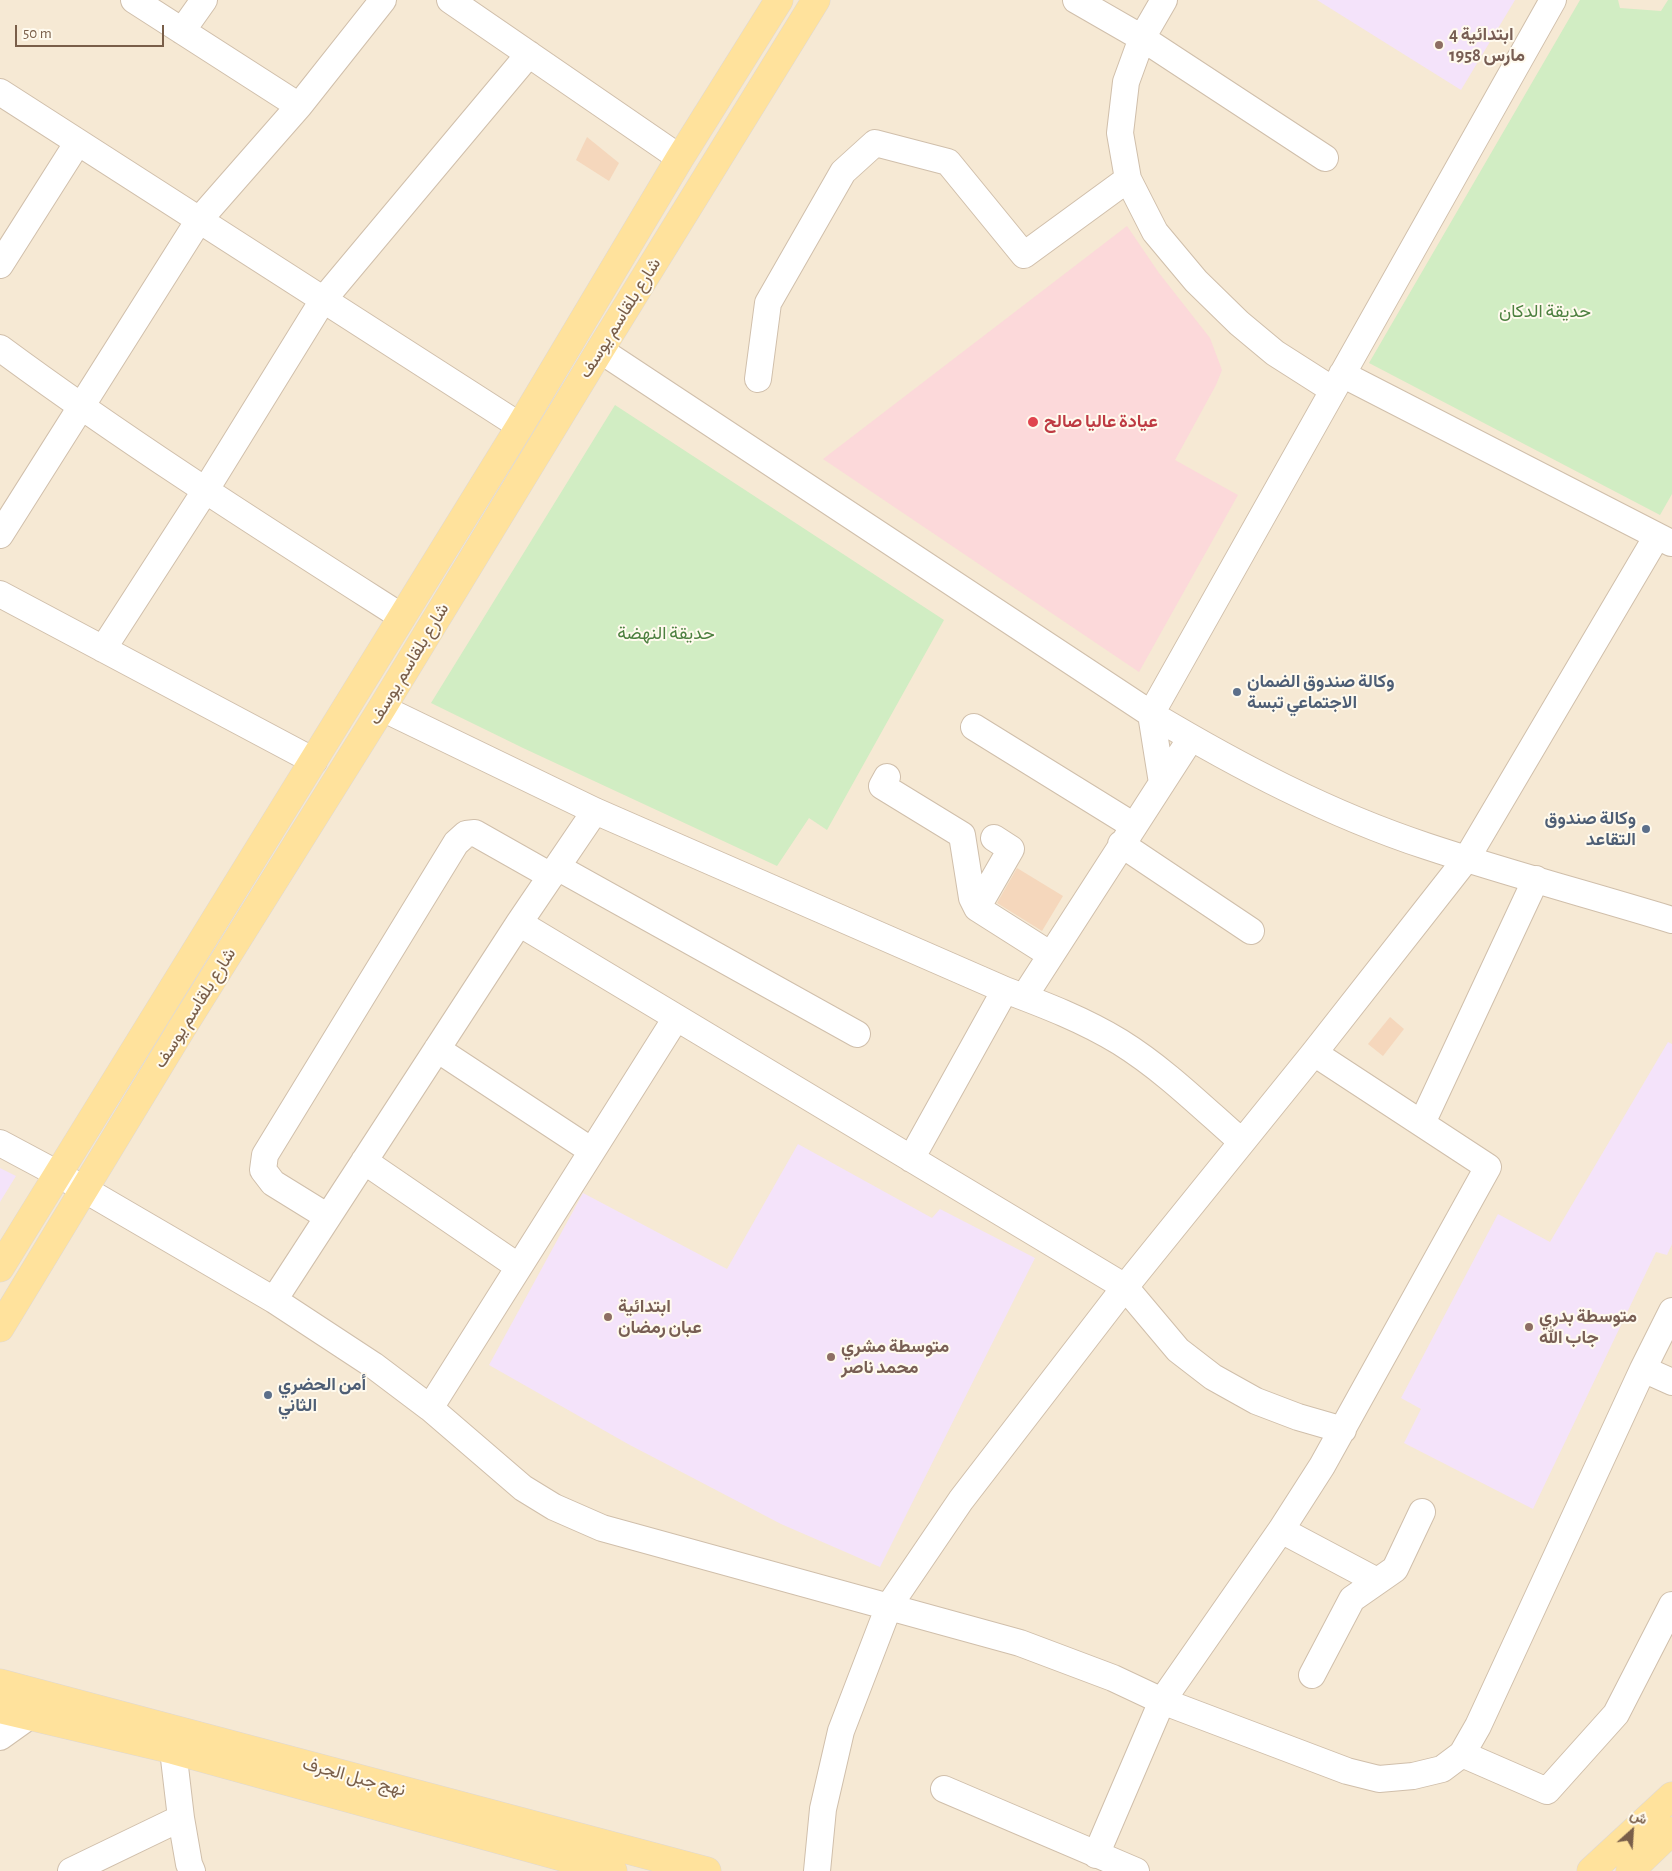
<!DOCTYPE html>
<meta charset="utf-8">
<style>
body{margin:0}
#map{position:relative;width:1672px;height:1871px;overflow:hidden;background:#fef7e6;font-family:"Alegreya Sans",Vazirmatn,sans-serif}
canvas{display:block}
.north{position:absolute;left:1607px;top:1806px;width:50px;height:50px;-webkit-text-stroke:4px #fffaee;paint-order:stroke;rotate:26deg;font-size:14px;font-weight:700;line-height:20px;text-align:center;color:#795e49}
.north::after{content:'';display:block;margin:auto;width:18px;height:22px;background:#795e49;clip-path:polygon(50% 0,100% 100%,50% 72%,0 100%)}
.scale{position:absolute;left:15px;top:25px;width:149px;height:22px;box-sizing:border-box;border:2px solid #795e49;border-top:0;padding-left:6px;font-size:15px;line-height:18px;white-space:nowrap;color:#795e49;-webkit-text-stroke:4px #fffaee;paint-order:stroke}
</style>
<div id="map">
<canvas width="1672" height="1871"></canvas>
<div class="north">ش</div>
<div class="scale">50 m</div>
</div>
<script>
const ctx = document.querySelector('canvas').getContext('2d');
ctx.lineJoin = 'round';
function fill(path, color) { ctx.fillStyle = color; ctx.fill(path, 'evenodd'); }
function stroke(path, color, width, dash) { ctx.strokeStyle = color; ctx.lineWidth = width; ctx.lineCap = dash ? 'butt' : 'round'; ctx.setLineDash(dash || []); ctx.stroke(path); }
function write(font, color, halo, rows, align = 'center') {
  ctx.font = font + ' "Alegreya Sans",Vazirmatn,sans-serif'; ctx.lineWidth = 4; ctx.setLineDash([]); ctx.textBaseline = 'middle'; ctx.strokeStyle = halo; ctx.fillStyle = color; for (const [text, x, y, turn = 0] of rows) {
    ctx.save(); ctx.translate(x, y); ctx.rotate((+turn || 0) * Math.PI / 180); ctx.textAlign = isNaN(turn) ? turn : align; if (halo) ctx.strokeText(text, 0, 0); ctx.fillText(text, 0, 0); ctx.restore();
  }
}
fill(new Path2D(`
 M0,0H1672V1871H0Z`), '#f6e9d4');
fill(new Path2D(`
 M1317,0H1515L1461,90Z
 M1668,1042L1672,1044V1244L1667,1255L1656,1252L1533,1509L1404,1443L1421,1409L1401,1398L1498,1214L1550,1242Z
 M798,1144L932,1218L940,1209L1035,1258L880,1567L781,1524L628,1444L489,1365L583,1193L727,1269Z
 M0,1168L16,1176L0,1202Z`), '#f4e3fa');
fill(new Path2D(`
 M1127,226L1159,273L1210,338L1222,370L1216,385L1175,460L1238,495L1139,672L823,459Z`), '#fcd9da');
fill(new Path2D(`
 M1580,0H1618L1620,8L1661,11L1668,0H1672V494L1660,515L1369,363Z
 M615,405L944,620L827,830L809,818L777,866L523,748L431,703Z`), '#d1edc3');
fill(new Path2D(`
 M587,137L619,163L609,181L576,160Z
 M1017,868L1063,896L1042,931L997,903Z
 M1390,1017L1404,1029L1383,1056L1368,1044Z`), '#f5d7bc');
const minor = new Path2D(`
 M134,0L299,106
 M450,0L680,158
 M1076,0L1142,38L1325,158
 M1164,0L1142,38L1126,82L1120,133L1128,179L1155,232L1196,281L1239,323L1275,353L1333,390
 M182,31L204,0
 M0,92L520,426
 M0,265L78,142
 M0,348C130,444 266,530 402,617
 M600,350L1151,714C1238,766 1329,814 1426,846C1507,873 1590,895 1672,920
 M1342,374L1671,543
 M758,379L768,303L843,172L875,143L948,162L1024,255L1128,179
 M0,535L199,220L299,106L383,0
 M0,594L314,761
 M103,649L205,491L323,300L529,54
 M382,708L595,811L1005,990C1045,1005 1084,1020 1120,1042C1165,1070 1203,1108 1242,1142
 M974,727L1134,826
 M887,777L882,786L962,835L972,898L977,908
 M1162,783L1151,714L1553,0
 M994,838L1011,849L977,908L1051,955
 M1121,844L1251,931
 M557,867L857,1034
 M519,923L1125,1287L1178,1350L1213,1377L1256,1401L1298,1417L1343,1430
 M1024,997L1191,738
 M437,1049L592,1151
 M1422,1123L1536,879
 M0,1143L58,1174L274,1300L373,1365L430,1408L523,1488L554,1507L602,1528L1020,1643L1113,1678L1162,1701L1347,1771L1379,1779L1413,1776L1442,1769L1462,1754L1478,1726L1643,1369L1672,1311
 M911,1159L1005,990
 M364,1161L519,1267
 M328,1217L273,1183L263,1170L265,1155L456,843L466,834L475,833L551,876
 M274,1300L519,923L595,811
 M1643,1369L1672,1382
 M430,1408L676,1018
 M1281,1530L1377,1581
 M1312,1675L1352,1599L1395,1569L1422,1512
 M0,1737L28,1717
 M173,1750L181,1818L189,1864L192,1871
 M1462,1754L1547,1791L1616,1714L1672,1605
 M944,1789L1136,1871
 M1096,1855L1162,1701L1281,1530L1322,1466L1488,1167L1314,1053
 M71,1871L181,1818
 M817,1871L823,1809L841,1731L889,1606L961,1500L1125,1287L1314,1053L1467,858L1657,536`);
const major = new Path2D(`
 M0,1268L520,426L680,158L779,0
 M0,1328L182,1028L382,708L600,350L816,0
 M0,1683L707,1871
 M0,1709L173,1750L613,1871
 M1591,1871L1672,1796
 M1630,1871L1672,1831`);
stroke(minor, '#d0bfab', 28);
stroke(major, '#dfd8d3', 29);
stroke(minor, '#fff', 26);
stroke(major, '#ffe29c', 28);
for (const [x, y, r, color] of [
 [1439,45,5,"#8d6e63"],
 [1033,422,6,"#e0444e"],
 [1237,692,5,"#5c6f8a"],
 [1646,829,5,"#5c6f8a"],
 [608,1317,5,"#8d6e63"],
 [1529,1327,5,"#8d6e63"],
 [831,1357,5,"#8d6e63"],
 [268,1395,5,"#5c6f8a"]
]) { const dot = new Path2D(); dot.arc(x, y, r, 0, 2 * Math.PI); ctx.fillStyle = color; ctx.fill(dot); stroke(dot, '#fffaee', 2); }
write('bold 18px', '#785e54', '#fffaee', [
 ["ابتدائية 4",1449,35],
 ["مارس 1958",1449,56],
 ["ابتدائية",618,1307],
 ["عبان رمضان",618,1328],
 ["متوسطة بدري",1539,1317],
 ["جاب الله",1539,1338],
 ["متوسطة مشري",841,1347],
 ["محمد ناصر",841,1368]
], 'left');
write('18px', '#4d8040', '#fffaee', [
 ["حديقة الدكان",1545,312],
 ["حديقة النهضة",666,634]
]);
write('18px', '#795e49', '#fffaee', [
 ["شارع بلقاسم يوسف",620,318,-58],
 ["شارع بلقاسم يوسف",409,664,-59],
 ["شارع بلقاسم يوسف",195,1008,-58],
 ["نهج جبل الجرف",354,1777,15]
]);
write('bold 18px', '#be3a42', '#fffaee', [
 ["عيادة عاليا صالح",1044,422]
], 'left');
write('bold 18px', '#4e5e75', '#fffaee', [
 ["وكالة صندوق الضمان",1247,682],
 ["الاجتماعي تبسة",1247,703],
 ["وكالة صندوق",1636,819,"right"],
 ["التقاعد",1636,840,"right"],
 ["أمن الحضري",278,1385],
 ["الثاني",278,1406]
], 'left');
</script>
